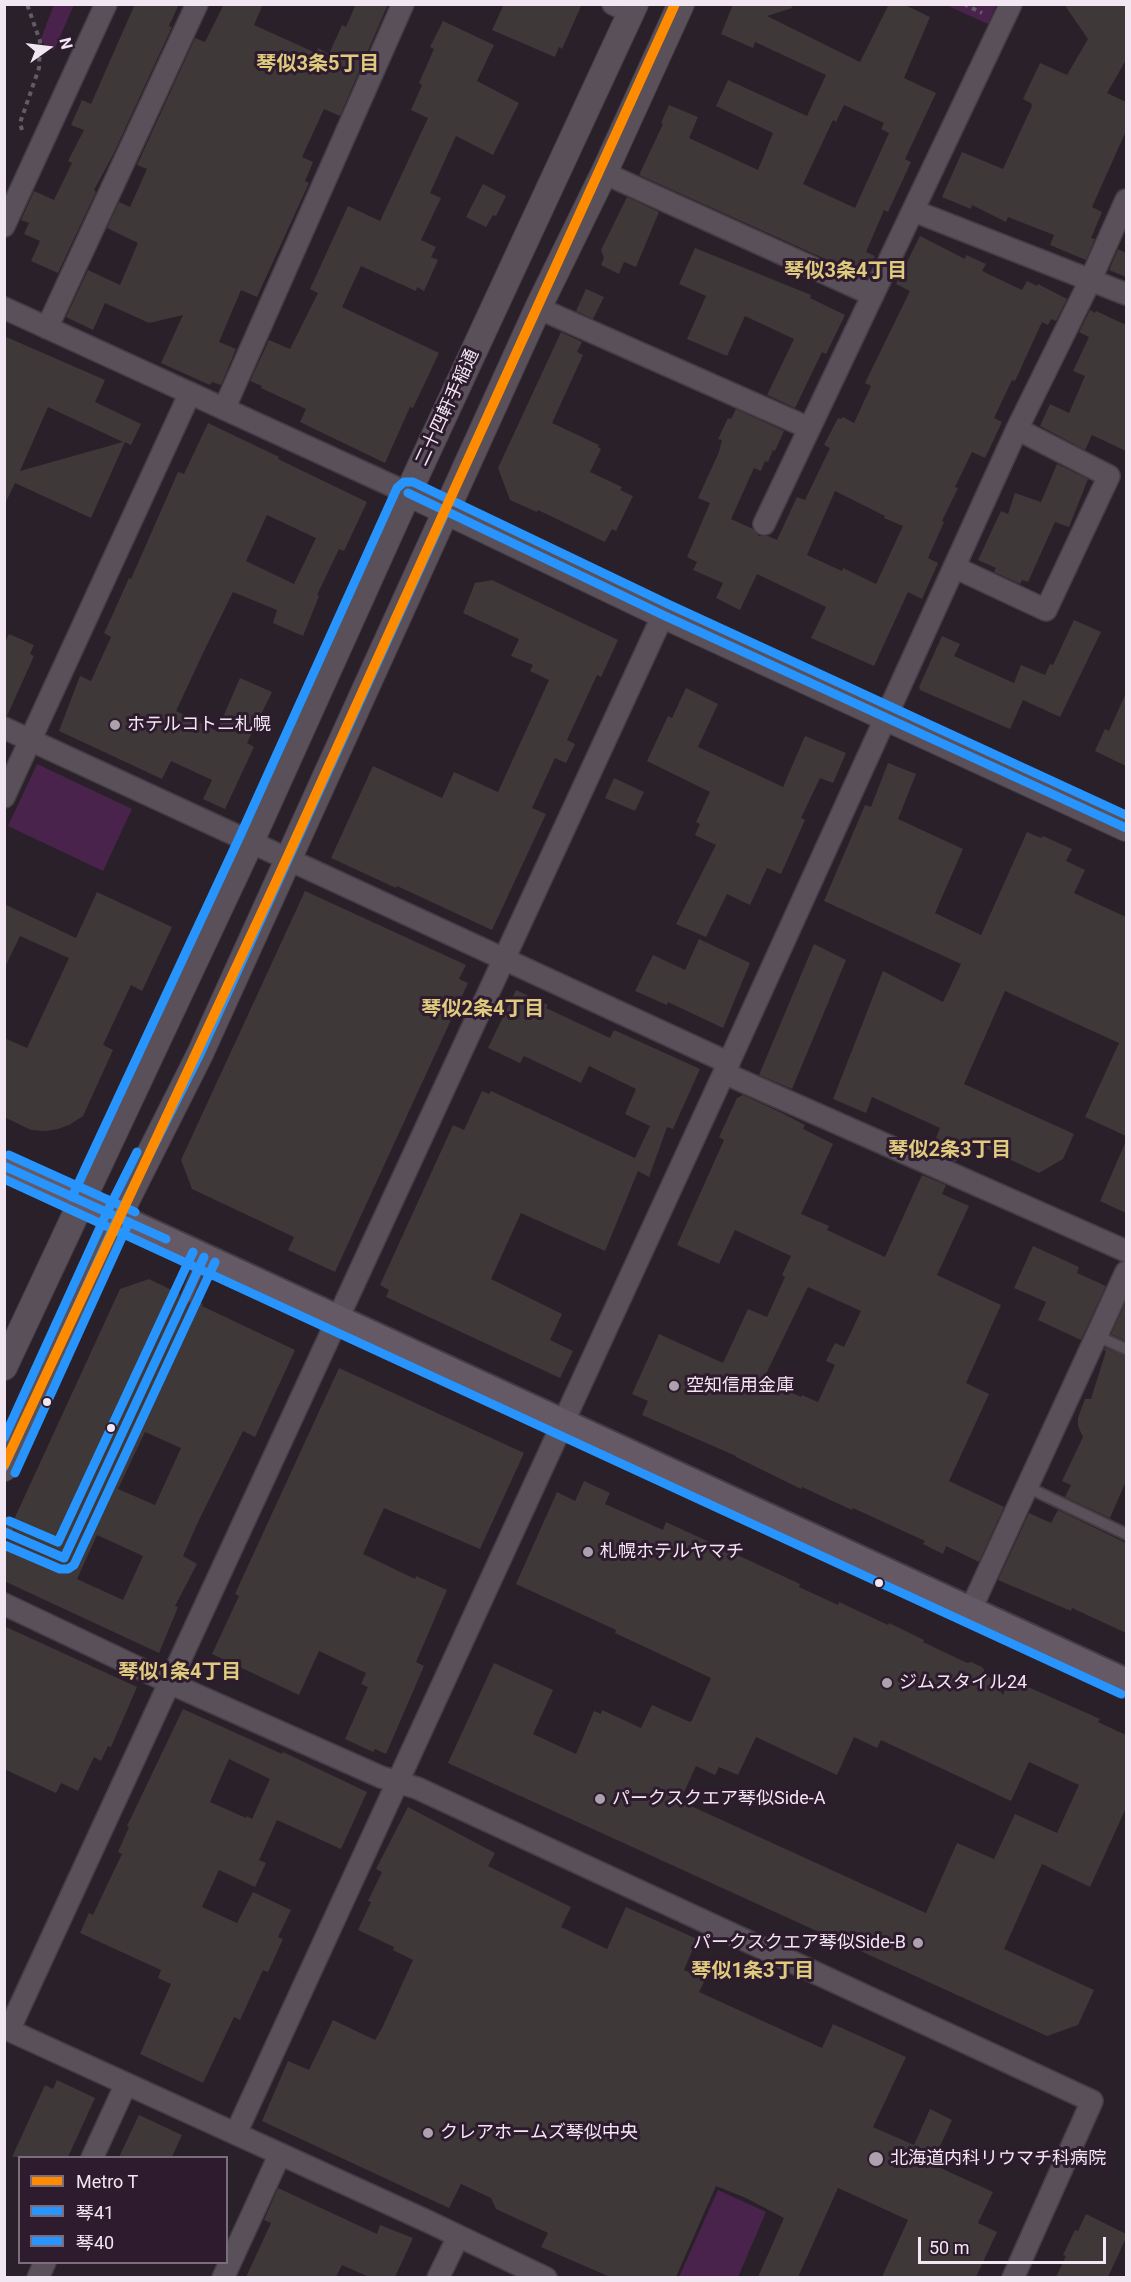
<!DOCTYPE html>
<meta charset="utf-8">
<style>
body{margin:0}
#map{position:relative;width:1131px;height:2282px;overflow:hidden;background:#2a202a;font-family:Roboto,"Noto Sans JP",sans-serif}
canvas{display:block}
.frame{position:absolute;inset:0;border:6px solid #f2e6f2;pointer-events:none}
.legend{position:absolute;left:18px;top:2156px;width:210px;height:108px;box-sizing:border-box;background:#2e1c2e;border:2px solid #7c6d7c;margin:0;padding:8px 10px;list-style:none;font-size:18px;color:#f2e6f2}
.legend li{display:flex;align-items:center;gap:12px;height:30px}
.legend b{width:30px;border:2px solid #7c6d7c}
.north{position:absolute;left:18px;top:18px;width:60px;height:60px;-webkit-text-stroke:4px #2e1c2e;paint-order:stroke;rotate:76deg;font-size:16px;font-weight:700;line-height:24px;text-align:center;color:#f2e6f2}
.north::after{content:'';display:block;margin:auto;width:21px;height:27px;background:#f2e6f2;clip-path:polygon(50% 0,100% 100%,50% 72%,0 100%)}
.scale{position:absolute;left:918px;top:2237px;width:188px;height:27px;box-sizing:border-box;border:3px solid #f2e6f2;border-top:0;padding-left:8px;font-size:18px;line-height:21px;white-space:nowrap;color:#f2e6f2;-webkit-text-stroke:4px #2e1c2e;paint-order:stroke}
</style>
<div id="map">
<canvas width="1131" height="2282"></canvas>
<div class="frame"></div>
<ul class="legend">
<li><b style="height:8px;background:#ff8c00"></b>Metro T</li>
<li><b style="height:8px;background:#2895ff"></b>琴41</li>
<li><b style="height:8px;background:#2895ff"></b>琴40</li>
</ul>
<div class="north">N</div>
<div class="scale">50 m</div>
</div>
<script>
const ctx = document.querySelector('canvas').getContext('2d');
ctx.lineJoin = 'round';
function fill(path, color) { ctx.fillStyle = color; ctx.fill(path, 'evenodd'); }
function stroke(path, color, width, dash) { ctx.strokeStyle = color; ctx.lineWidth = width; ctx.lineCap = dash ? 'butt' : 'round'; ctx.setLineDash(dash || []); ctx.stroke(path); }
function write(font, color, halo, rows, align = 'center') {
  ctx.font = font + ' Roboto,"Noto Sans JP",sans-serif'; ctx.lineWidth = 6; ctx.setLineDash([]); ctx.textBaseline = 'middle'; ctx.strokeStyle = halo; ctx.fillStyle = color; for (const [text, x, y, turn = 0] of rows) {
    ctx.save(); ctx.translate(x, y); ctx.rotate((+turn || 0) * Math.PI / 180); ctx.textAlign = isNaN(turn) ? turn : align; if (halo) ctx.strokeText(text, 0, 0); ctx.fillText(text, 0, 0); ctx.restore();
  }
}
fill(new Path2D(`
 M54,4L74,5L54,50L43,43L41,39Z
 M946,5H996L988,24Z
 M37,764L132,809L103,871L8,826Z
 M718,2190L766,2212L738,2277H679Z`), '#49234b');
fill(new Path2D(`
 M135,4H179L169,26L172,27L113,155L94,190L96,192L58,273L31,261L40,241L24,234L29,223L21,220L34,191L54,200L72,163L68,161L84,130L71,125L82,100L91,104Z
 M224,4H263L254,25L316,53L318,48L329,54L342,25L346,27L356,4H388L340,116L324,109L302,157L313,162L305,181L309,183L257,297L241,290L219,342L236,349L221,385L212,382L210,385L161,363L183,315L149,323L105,303L93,330L66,317L88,270L120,285L138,243L107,228L119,202L130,207L147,169L137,165L195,38L205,42Z
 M504,4H582L562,49L559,47L555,57L492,30Z
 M733,4H791L792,8L767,16L860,62L889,4H903L930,17L904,78L936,93L905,159L911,162L888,212L884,210L866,252L875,256L865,277L639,175L663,124L661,123L669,105L698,117L689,138L758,170L773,133L716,106L728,80L807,116L826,75L755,42L753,48L721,34ZM844,105L884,123L881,129L889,133L855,208L803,184L833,120L836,122Z
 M1064,4H1126V60L1107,93L1126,102V131L1092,207L1102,212L1091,238L1095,239L1086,260L1050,245L1054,235L1008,217L1006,222L972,205L971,209L942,197L962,152L1003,169L1032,106L1031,103L1023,99L1040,63L1067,75L1088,39Z
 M443,21L494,45L477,81L519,103L493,155L456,136L430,193L441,198L421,240L436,247L431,257L438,260L424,291L417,287L416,291L361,266L342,307L439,353L413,408L410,407L385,463L300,422L306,409L261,388L262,386L250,381L269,340L290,349L318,293L310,289L348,206L380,221L428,118L411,110L422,85L419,83L434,49L430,47Z
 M483,184L506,196L496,216L493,215L486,227L466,217Z
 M627,197L659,212L636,267L624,262L619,274L601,265L604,258L601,250Z
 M920,236L965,259L966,255L986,264L982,271L1022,290L1027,281L1037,286L1038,284L1067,299L1056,321L1051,319L1048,325L1042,322L1015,381L1012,380L994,418L1002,422L985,458L972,452L955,487L958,488L942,521L944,522L928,558L938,563L922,599L908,592L874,666L811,638L826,607L757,574L740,610L716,598L723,583L693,570L697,562L687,557L710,503L698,498L719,452L722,440L718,439L728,418L731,419L736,409L784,431L775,451L773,450L768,462L765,461L761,471L754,468L731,519L753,529L759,536H768L777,540L797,497L805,500L830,448L824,445L838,418L841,419L843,417L854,423L871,386L865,383L910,291L896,284ZM835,491L885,516L884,518L903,526L876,584L843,568L842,571L807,555Z
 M695,248L811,295L810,298L845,315L826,354L822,352L795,408L767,395L794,339L745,316L727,356L687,339L706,296L679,284Z
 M1118,249L1126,253V277L1109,270Z
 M586,289L604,297L593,319L576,311Z
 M1090,310L1095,313L1096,311L1126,325V451L1092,435L1085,450L1040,426L1050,404L1069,413L1085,376L1073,371L1089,337L1079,332Z
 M561,332L582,342L577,352L583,355L552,423L599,445L598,447L601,449L590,472L622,487L620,490L633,496L616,531L612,529L605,542L538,510L537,512L510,500L498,468Z
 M4,336L105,380L95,402L141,424L131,445L125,442L91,518L15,483L4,506ZM48,407L123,442L20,471Z
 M208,423L279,457L278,459L367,502L344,551L339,549L317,595L319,596L303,636L273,623L277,610L233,592L204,651L176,711L217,731L240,678L272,692L247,743L254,747L225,809L203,799L212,780L171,761L162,779L59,731L80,676L91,681L111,637L104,633L112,616L129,578L131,579L178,472L184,474ZM267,515L316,538L294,584L246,561Z
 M1057,464L1088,479L1069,527L1055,522L1028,582L1022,580L1020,584L994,572L996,568L978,560L1001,511L1008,514L1015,493L1041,502Z
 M492,580L618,640L601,677L597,675L567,740L575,744L566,763L555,758L532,808L546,814L492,930L397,886L396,888L331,858L373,766L442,798L454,772L498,792L549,680L530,671L533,665L511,656L519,639L463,613L475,583Z
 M1074,620L1101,632L1060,717L1023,700L1010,729L920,690L919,687L942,636L960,644L954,656L1014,683L1021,665L1045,675L1050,664L1053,665Z
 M9,634L34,645L30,654L34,656L7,716H4V645Z
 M686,688L718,704L698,747L783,787L805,736L846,753L833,783L820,778L801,818L805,820L781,874L767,868L750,905L727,894L706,937L676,924L716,845L695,835L700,824L696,822L710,792L647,761L668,716L672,718Z
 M1126,693V766L1095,751L1105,729L1109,731Z
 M888,763L916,774L898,819L963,849L935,913L981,935L1027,832L1041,838L1043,836L1072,849L1066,861L1085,870L1074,893L1126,917V1136L1085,1117L1119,1043L1005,991L964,1084L1074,1134L1063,1159L1039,1173L966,1139L956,1162L931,1150L940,1128L872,1097L866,1113L833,1099L883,971L943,1002L961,964L824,901L865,805L871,807Z
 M614,778L644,792L635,811L605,798Z
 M305,891L466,965L459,979L468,983L335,1272L288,1250L294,1237L192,1189L181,1160Z
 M97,892L172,927L142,991L131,985L103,1045L113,1050L83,1116L69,1125L58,1129L46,1131L31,1130L4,1117V1038L27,1048L69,958L20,936L4,969V904L76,938Z
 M699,939L750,963L723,1028L668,1002L667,1005L635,991L653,955L685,970Z
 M814,944L846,960L792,1089L759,1075Z
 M516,990L548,1005L546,1008L610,1038L614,1030L700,1069L673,1129L667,1127L649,1177L638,1171L605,1251L521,1213L491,1279L562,1314L550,1340L573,1351L560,1378L386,1297L389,1290L380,1285L453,1125L464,1130L482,1091L489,1094L491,1091L635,1158L650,1126L625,1114L636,1089L589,1066L581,1083L524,1056L520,1063L488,1048Z
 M743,1095L782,1113L805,1125L803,1129L833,1144L801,1214L829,1226L827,1230L885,1257L922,1175L946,1185L942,1194L969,1206L937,1275L1001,1305L966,1383L989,1394L949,1481L1004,1507L979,1562L946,1546L943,1554L923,1544L925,1541L853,1508L852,1510L802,1487L801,1489L736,1457V1456L642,1415L648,1401L632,1394L659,1334L723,1363L748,1309L767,1317L785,1277L782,1275L791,1256L735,1230L719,1264L677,1245L724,1140L719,1137L737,1098ZM808,1287L861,1311L844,1347L835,1343L826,1361L835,1365L818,1402L802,1395L801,1397L763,1380Z
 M1126,1141V1213L1100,1201Z
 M1033,1246L1079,1267L1077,1273L1106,1286L1081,1340L1038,1320L1046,1302L1014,1288Z
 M149,1279L180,1294V1299L184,1304H189L194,1300L203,1304L202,1306L295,1350L255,1437L243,1431L198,1522L183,1556L197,1564L175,1606L178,1607L159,1653L4,1581V1541L11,1540L15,1535V1530L11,1526L120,1289ZM145,1432L181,1448L155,1505L118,1489ZM97,1535L143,1556L123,1600L77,1579Z
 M1126,1301V1341L1111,1334Z
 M1105,1348L1126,1356V1481L1110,1518L1065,1497L1071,1485L1062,1481L1083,1437L1078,1426V1418L1085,1399H1091L1106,1351L1104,1350Z
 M339,1368L524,1453L480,1549L384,1508L363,1554L415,1579L416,1576L447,1590L416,1662L424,1666L386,1754L375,1749L373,1752L345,1739L368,1687L361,1684L366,1673L319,1651L299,1695L212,1654L239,1596L235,1594Z
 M584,1481L610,1493L605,1504L663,1530L666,1522L800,1584L799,1587L838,1605L839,1602L888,1625L889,1623L924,1640L923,1642L967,1663L971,1662L982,1667L1003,1695L1010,1679L1100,1719L1098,1722L1126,1735V1808L1090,1887L1042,1864L1004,1949L1094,1990L1078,2025L1047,2036L448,1763L494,1663L553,1690L533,1734L576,1754L594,1711L601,1714L602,1710L641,1728L652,1705L690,1722L692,1720L711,1678L615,1633L616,1630L516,1584L557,1492L575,1501ZM756,1737L837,1775L854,1737L877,1748L881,1740L1011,1801L1029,1762L1079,1785L1057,1833L1015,1814L994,1859L957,1843L926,1913L680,1801L696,1766L715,1775L719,1767L738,1775Z
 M1058,1510L1126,1543V1633L1072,1608L1071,1611L998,1580L1029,1513L1051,1523Z
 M4,1626L137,1687L111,1747L108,1746L101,1761L94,1757L78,1791L61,1783L56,1793L4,1769Z
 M183,1709L282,1754L283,1752L367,1792L341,1849L277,1820L259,1860L266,1863L255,1887L219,1870L202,1907L237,1923L253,1892L291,1910L278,1937L283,1939L268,1972L263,1970L240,2020L234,2017L203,2083L140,2054L171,1984L158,1978L161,1970L80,1933L89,1913L93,1915L108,1883L122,1854L118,1852L129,1827L127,1826ZM229,1759L270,1779L252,1819L247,1816L246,1818L210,1802Z
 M408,1807L495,1853L488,1866L571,1907L561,1927L607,1949L626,1907L697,1939L684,1970L705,1980L699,1992L822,2048L833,2024L906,2057L873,2127L914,2145L930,2109L952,2120L932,2164L993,2192L978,2223L997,2232L976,2277H882L908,2220L838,2188L798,2277H758L784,2218L746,2198L716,2186L676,2277H610L541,2247L548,2233L496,2209L491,2198L461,2184L449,2208L262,2121L288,2061L309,2070L333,2020L375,2040L382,2028L413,1960L393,1950L394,1947L358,1930L371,1902L368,1901L382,1872L376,1869Z
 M57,2080L95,2098L68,2157H12L45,2085L53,2089Z
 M139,2115L182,2135L172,2157H119Z
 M278,2188L377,2234L380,2225L413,2238L395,2277H369L342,2265L336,2277H246L271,2223L264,2220Z
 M1086,2214L1126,2234V2238L1108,2277H1056L1066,2256L1063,2255L1075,2230L1078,2231Z`), '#3e3839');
const service = new Path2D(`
 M187,1297L203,1258
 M1097,1336L1126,1349
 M1027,1487L1126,1534
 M4,1532L8,1533`);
const minor = new Path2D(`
 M613,4L632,13
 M604,173L873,295
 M914,211L1126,294
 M4,226L106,4
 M4,308L408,493
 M538,308L809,428
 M47,328L197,4
 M224,409L403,4
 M764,524L1011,4
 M954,567L1046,610L1109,476L1017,429
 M4,728L729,1063
 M4,797L190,393
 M724,1073L1126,1251
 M4,1604L183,1689L381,1777L417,1788L1092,2101L1013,2278
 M970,1611L1126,1272
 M4,2028L427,2221L546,2278
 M9,2030L663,615
 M236,2133L724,1073L1017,429L1090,281L1126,200
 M92,2158L126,2084
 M38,2278L45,2262
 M223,2278L280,2154
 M438,2278L458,2237`);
const tertiary = new Path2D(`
 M408,493L663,615L1126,828
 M4,1367L251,841L408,493L635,4
 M4,1468L118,1217L200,1054L538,308L604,173L681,4`);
const secondary = new Path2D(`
 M4,1166L1126,1683`);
stroke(service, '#453d45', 14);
stroke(minor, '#453d45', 24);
stroke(tertiary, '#453d45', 28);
stroke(secondary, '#453d45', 32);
stroke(new Path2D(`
 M964,4L982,13
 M22,130L20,123L39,68L40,41L27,4`), '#645c64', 4, [4.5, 4.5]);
stroke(service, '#595059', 10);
stroke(minor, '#595059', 21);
stroke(tertiary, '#595059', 26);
stroke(secondary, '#655965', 28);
stroke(new Path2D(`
 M408,493L663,615L1126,828
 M4,1166L166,1239
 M4,1467L118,1217L200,1054L446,511
 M4,1532L64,1558L204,1257`), '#2895ff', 9);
stroke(new Path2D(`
 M4,1179L1121,1694
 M15,1473L129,1222
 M4,1545L60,1569H68L74,1565L215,1262`), '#2895ff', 9);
stroke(new Path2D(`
 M9,1155L135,1212
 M72,1197L240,836L397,488L404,482H413L668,604L1126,815
 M4,1438L107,1212L137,1152
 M9,1521L58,1542L193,1252`), '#2895ff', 9);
stroke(new Path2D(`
 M4,1465L276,882L675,4`), '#ff8c00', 10);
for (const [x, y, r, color] of [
 [115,725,6,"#aca1ac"],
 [674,1386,6,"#aca1ac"],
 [47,1402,5,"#f2e6f2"],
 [111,1428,5,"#f2e6f2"],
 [588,1552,6,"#aca1ac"],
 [879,1583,5,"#f2e6f2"],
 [887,1683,6,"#aca1ac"],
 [600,1799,6,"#aca1ac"],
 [918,1943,6,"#aca1ac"],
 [428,2133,6,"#aca1ac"],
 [876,2159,8,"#aca1ac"]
]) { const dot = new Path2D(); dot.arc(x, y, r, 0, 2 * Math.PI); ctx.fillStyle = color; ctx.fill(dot); stroke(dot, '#2e1c2e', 2); }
write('18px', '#f2e6f2', '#2e1c2e', [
 ["二十四軒手稲通",448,408,-65]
]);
write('18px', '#f2e6f2', '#2e1c2e', [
 ["ホテルコトニ札幌",127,725],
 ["空知信用金庫",686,1386],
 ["札幌ホテルヤマチ",600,1552],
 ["ジムスタイル24",899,1683],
 ["パークスクエア琴似Side-A",612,1799],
 ["パークスクエア琴似Side-B",906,1943,"right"],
 ["クレアホームズ琴似中央",440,2133],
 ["北海道内科リウマチ科病院",890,2159]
], 'left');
write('bold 20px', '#dfcb7e', '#2e1c2e', [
 ["琴似3条5丁目",318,65],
 ["琴似3条4丁目",846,272],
 ["琴似2条4丁目",483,1010],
 ["琴似2条3丁目",950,1151],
 ["琴似1条4丁目",180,1673],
 ["琴似1条3丁目",753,1972]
]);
</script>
